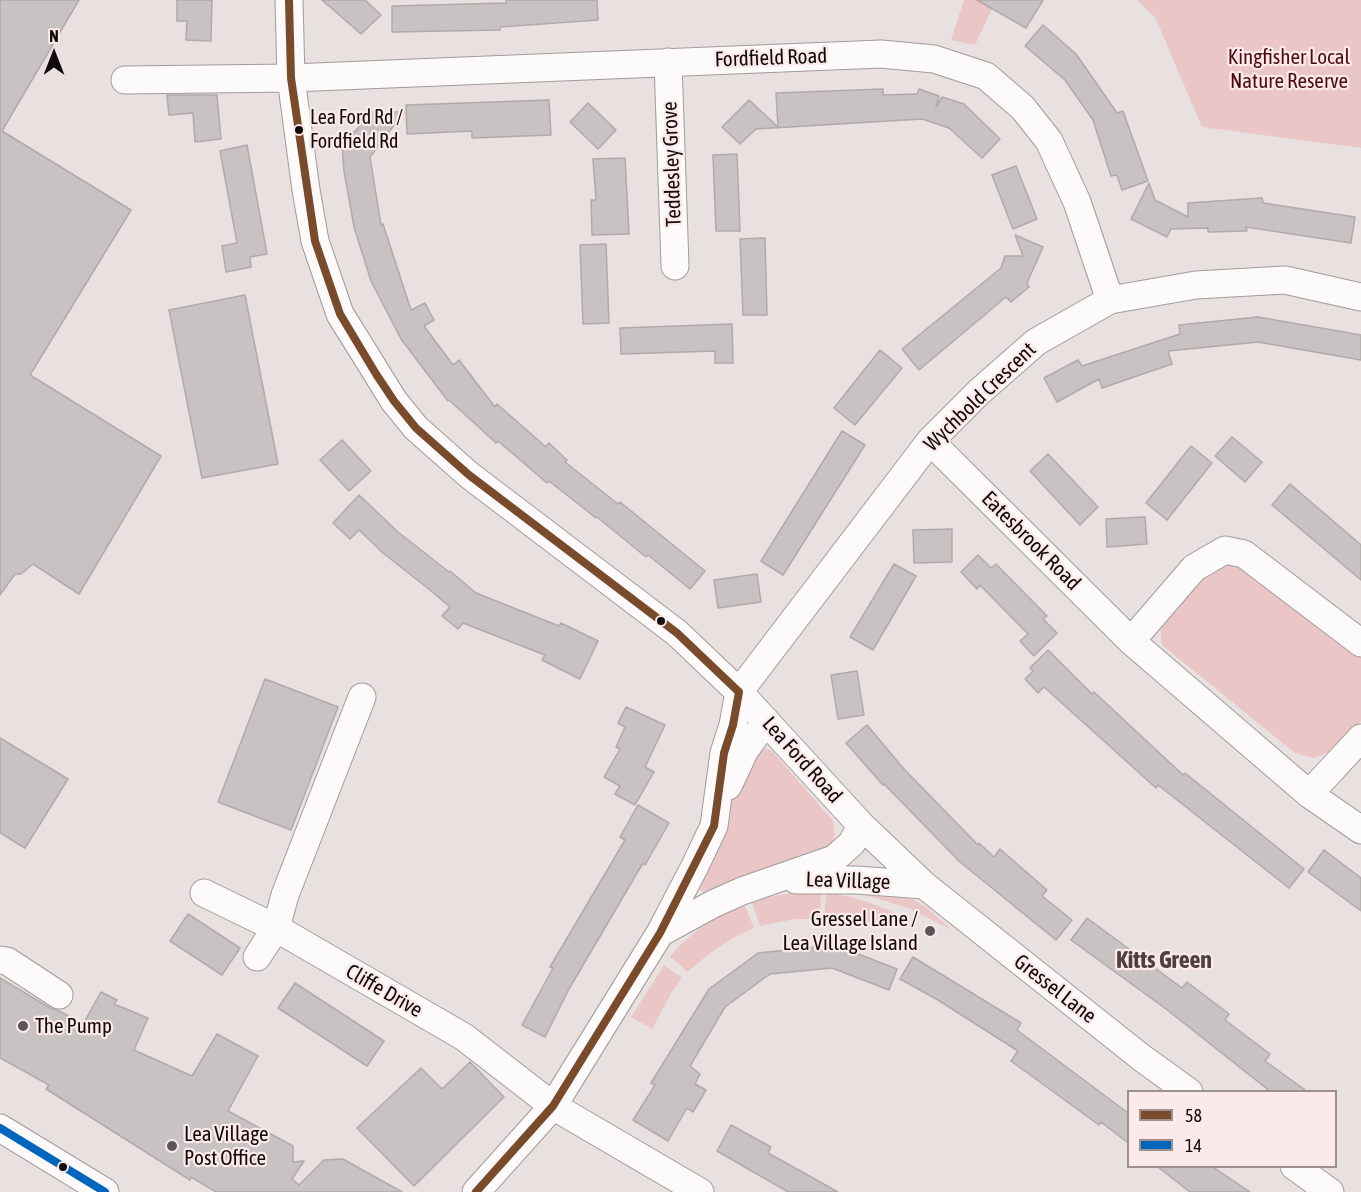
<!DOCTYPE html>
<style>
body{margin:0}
#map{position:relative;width:1361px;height:1192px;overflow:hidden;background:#e9e0e0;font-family:"Asap Condensed",sans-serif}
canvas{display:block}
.legend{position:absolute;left:1127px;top:1090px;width:210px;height:78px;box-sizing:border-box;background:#fbeae9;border:2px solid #9d9090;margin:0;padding:8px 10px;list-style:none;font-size:18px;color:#100a0a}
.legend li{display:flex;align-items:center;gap:12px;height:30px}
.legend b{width:30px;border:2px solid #9d9090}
.north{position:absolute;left:24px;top:24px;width:60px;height:60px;-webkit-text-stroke:4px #fbeae9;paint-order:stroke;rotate:0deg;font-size:16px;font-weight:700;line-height:24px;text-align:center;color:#100a0a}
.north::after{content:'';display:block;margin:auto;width:21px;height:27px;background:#100a0a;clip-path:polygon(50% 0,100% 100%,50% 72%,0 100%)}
</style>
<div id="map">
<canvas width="1361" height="1192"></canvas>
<ul class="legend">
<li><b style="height:8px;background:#7a4b2a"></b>58</li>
<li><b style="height:8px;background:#0065bd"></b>14</li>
</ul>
<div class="north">N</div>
</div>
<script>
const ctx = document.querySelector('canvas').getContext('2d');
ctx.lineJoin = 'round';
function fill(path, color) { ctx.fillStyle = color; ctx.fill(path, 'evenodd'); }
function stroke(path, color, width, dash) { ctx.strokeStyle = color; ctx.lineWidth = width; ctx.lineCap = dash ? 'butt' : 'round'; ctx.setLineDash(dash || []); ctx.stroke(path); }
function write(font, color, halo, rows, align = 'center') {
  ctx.font = font + ' "Asap Condensed",sans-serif'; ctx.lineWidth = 4.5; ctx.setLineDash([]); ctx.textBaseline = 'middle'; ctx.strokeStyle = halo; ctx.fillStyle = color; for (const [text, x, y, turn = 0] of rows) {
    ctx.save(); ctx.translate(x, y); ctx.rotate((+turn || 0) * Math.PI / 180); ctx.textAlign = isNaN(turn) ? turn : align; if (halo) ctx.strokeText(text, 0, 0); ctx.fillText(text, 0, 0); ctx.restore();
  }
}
fill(new Path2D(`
 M964,0H996L975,45L951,40Z
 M1137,0H1361V148L1202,127L1155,17Z
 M1222,562L1237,563L1361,656V721L1334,750L1314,758L1295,753L1162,645L1160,626L1206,568Z
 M768,749L773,752L833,821L835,833L832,847L705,894L698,888L734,786L761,750Z
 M802,891L821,892L820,919H794L760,926L752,903L769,897Z
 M826,893C854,895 880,906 905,918L852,923L824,919Z
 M862,894H904L927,908L952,930L908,908Z
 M745,906L754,928C728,939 708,953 688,972L670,957C685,937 720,911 745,906Z
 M664,965L682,978L672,992L652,1029L631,1017Z`), '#eac7c6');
const building = new Path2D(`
 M0,0H79L2,131L131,210L30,375L161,456L79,594L33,564L21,574H15L0,595Z
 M177,0H212L211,41L186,40L187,21H177Z
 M322,0H365L381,15L361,34Z
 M506,0H597L598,20L500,27V30L392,32V6L506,3Z
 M977,0H1043L1026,28Z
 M1043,25L1076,54L1117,113L1123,111L1148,181L1122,190L1117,175L1111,176L1093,120L1065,80L1025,46Z
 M883,89V95L917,94L919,89L939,96L936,107L942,97L964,104L1000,139L982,158L949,128L922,119L756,129L740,144L722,127L749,100L778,127L776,93Z
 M167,95H217L221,139L195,142L193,113L169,115Z
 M549,100L551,135L472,138V131L407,134L406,105Z
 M588,103L616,130L598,149L570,122Z
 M372,112H404L370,157L381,225L383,224L411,310L425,303L434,320L424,326L453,365L459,360L495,407L497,404L546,447L549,443L567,460L565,462L618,504L620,502L705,571L690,589L648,555L646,557L597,517L596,518L549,481L547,483L498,441L496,443L449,400L448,401L401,339L371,281L354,227L344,171L342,146Z
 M247,145L267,254L250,257L251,267L226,272L222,246L237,243L220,151Z
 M737,154L740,231H716L713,155Z
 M625,158L629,234L592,235L591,200H596L593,159Z
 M1016,166L1037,219L1013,229L992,175Z
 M1149,183L1155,200L1188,217V203L1262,198L1263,203L1355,217L1351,243L1246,227L1247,231L1208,232V228L1171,229L1167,237L1131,219Z
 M1015,235L1043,247L1027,283L1029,287L1011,302L1006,297L919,370L902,349L1001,268L1005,256H1023Z
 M765,238L767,315H743L740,239Z
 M606,244L609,323L583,324L580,245Z
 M245,295L278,464L202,478L169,310Z
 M1258,317L1361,335V360L1258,342L1168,351L1172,364L1102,388L1099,379L1057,402L1044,378L1078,360L1082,366L1180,334L1179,325Z
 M732,324L733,363H715V351L621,354L620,328Z
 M880,350L902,368L855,425L834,408Z
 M842,431L865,445L783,575L761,561Z
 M1232,437L1262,462L1245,482L1215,456Z
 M342,440L371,471L349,491L320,460Z
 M1191,446L1212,463L1167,520L1146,503Z
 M1048,454L1098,507L1080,525L1030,471Z
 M1290,484L1361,545V580L1272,505Z
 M359,495L398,532L449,572L450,571L476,593L559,626L561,623L598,641L580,679L542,660L545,655L463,623L458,629L442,616L450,607L430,590L383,553L359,530L350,539L333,523Z
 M1145,517L1147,544L1107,547L1106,519Z
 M952,529V562L914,563L913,530Z
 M978,555L991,568L996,564L1047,616L1043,619L1057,633L1034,656L1020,641L1028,634L980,585L977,589L961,572Z
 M894,564L916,576L873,650L850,637Z
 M757,574L761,602L718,608L714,580Z
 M1048,650L1092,694L1094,692L1183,775L1185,773L1304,869L1289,888L1158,785L1156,788L1044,687L1038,693L1025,679L1033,671L1030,668Z
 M857,671L864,715L838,719L831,675Z
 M265,679L338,707L291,830L218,802Z
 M626,707L665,725L645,767L654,772L635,805L615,794L620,786L604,777L620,749L616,747L625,727L618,723Z
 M867,725L903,768L978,845L979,843L994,857L1000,849L1047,890L1042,896L1072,920L1056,940L960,862L884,784L883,785L846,743Z
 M0,738L68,779L25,848L0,833Z
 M638,805L669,823L645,865L643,863L569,989L545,1037L522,1025L553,968L550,967L625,840L620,837Z
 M1324,850L1361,878V911L1308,872Z
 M188,914L240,948L222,975L170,941Z
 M1087,918L1182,988L1187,982L1229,1014L1225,1020L1270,1054L1265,1061L1308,1092H1271L1166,1009L1071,940Z
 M835,945L897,969L889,990L832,968L770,974L725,1007L690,1066L700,1074L695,1084L706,1090L693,1112L687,1108L668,1141L633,1120L655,1085L651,1083L709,989L758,953Z
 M913,957L1021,1023L1017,1030L1128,1113V1143L1101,1122L1099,1125L1011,1061L1018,1051L938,1000L900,979Z
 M0,978L50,1008L59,1011L83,1024L101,992L117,1000L114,1004L148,1018L134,1050L192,1076L217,1034L258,1056L228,1111L293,1146V1162L304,1161L292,1179L299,1185L324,1160L343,1159L402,1192H216L191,1177L190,1180L46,1089L49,1085L0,1058Z
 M295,983L384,1041L367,1066L278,1008Z
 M470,1062L504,1097L414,1186L357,1128L421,1068L442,1089Z
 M731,1125L771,1147L768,1153L838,1192H788L717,1151Z
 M1158,1167H1213L1250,1192H1190Z`);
fill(building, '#c9c2c2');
stroke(building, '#b0aaa9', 1.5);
const minor = new Path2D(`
 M289,0L291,78L306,190L315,241L340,314L394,401L416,428L469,475L677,633L739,692L861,825L924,885L1142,1058L1189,1092
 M668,62L675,266
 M125,80L291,78L881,54L934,59L986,76L1023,108L1049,141L1077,202L1110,300
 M930,441L1131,641L1309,794L1361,830
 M1131,641L1194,568L1225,550L1244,554L1361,643
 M728,786L745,750L766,721
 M1309,794L1361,738
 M796,880H857L924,885
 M204,893L276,928L464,1037L553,1106L700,1192
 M660,933L713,904L742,891L834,859L852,843L861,825
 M257,957L276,928L285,895L362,697
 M0,960L7,961L59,995
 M0,1128L105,1192
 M1294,1166L1330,1192
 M476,1192L553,1106L660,933L695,866L714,826L724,753L733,725L739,692L930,441L979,392L1036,342L1110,300L1196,285L1285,280L1361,297`);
stroke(minor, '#a29b9b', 29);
stroke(minor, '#fcfafa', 27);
stroke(new Path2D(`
 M289,0L291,78L315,241L340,314L376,374L394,401L416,428L469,475L677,633L739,692L733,725L724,753L714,826L660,933L553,1106L476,1192`), '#7a4b2a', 8);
stroke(new Path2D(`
 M0,1128L105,1192`), '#0065bd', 8);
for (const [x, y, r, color] of [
 [299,130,5,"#100a0a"],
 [661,621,5,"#100a0a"],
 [930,931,6,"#5c5555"],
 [23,1026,6,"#5c5555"],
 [172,1146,6,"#5c5555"],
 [63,1167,5,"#100a0a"]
]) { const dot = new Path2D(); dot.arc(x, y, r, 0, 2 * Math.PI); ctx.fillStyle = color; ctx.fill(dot); stroke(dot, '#fbeae9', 2); }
write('20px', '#100a0a', '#fbeae9', [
 ["Lea Ford Rd /",310,118],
 ["Fordfield Rd",310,142]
], 'left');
write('21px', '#510910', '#fbeae9', [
 ["Kingfisher Local",1289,57],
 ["Nature Reserve",1289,81]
]);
write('21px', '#100a0a', '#fbeae9', [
 ["Fordfield Road",771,58,-2],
 ["Teddesley Grove",672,164,-92],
 ["Wychbold Crescent",980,397,-44],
 ["Eatesbrook Road",1031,541,45],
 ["Lea Ford Road",802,760,48],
 ["Lea Village",848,881,2],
 ["Gressel Lane",1055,989,38],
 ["Cliffe Drive",384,991,30]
]);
write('21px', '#100a0a', '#fbeae9', [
 ["Gressel Lane /",918,919,"right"],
 ["Lea Village Island",918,943,"right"],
 ["The Pump",35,1026],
 ["Lea Village",184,1134],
 ["Post Office",184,1158]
], 'left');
write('bold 24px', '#4e4140', '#fbeae9', [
 ["Kitts Green",1164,960]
]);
</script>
